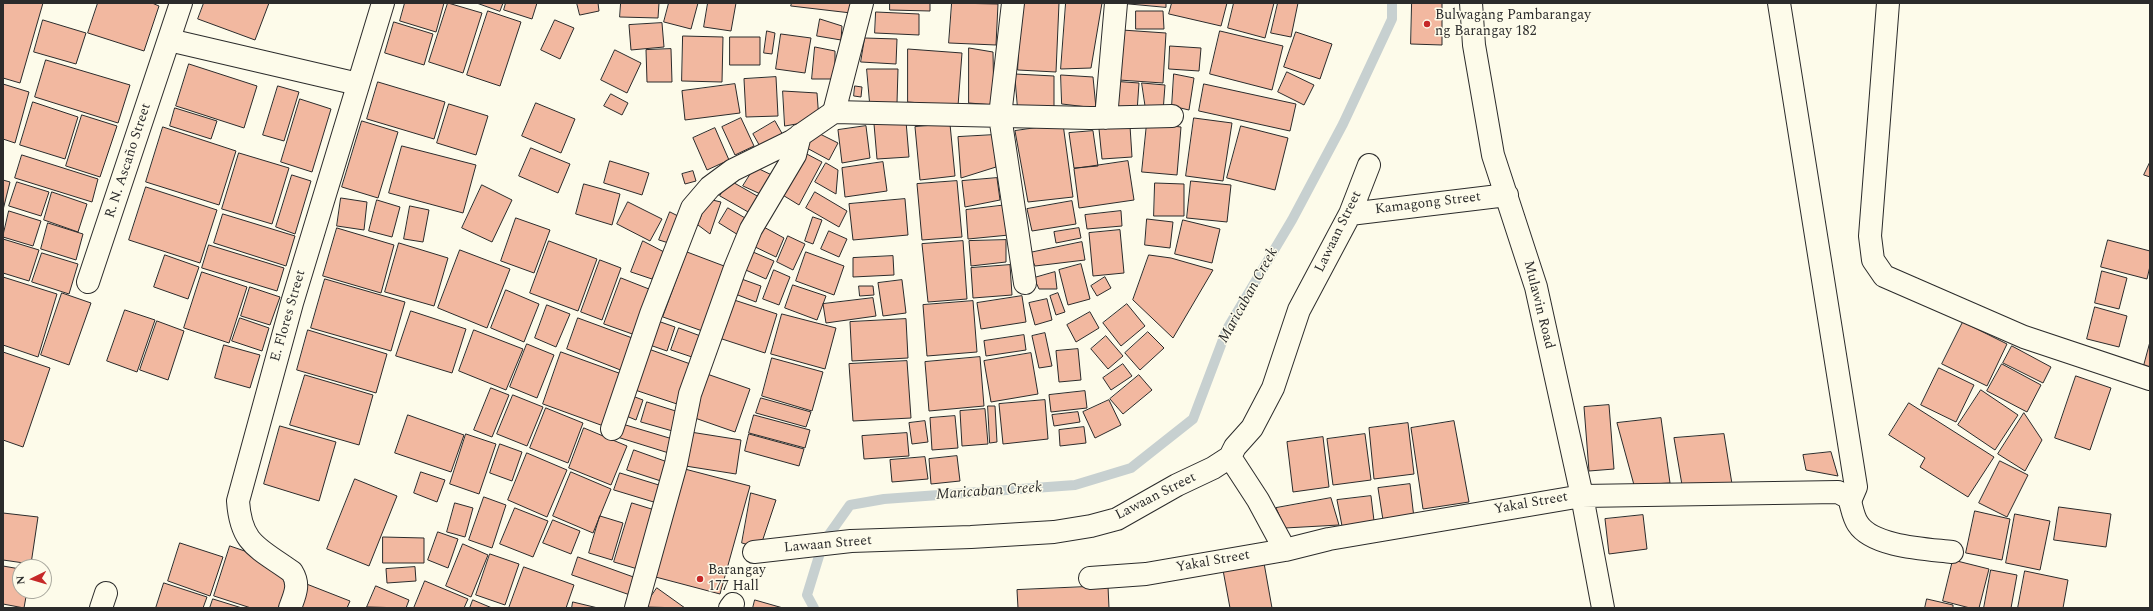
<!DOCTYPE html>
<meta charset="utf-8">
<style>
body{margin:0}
#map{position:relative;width:2153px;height:611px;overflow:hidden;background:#fdfbea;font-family:Spectral,serif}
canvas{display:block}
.frame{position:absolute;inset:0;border:4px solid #2b2b2b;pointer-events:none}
.north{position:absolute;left:12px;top:559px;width:40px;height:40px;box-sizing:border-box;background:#fdfbea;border:1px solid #a9a89e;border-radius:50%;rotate:265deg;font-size:11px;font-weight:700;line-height:16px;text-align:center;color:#2b2b2b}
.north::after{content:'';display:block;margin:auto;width:14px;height:18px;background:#c62828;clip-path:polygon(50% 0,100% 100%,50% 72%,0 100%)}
</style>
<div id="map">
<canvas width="2153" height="611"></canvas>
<div class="frame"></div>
<div class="north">N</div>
</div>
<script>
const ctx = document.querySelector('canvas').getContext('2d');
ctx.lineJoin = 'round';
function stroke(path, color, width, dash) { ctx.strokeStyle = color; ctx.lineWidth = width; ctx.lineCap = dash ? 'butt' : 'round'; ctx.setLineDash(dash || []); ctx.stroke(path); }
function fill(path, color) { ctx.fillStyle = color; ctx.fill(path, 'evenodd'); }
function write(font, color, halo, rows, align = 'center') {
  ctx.font = font + ' Spectral,serif'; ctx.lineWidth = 3; ctx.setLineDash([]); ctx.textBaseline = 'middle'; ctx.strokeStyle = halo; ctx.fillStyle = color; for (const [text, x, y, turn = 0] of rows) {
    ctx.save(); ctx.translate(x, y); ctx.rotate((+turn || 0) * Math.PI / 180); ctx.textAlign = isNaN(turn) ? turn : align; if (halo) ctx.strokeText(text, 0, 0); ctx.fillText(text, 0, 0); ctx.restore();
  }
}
stroke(new Path2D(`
 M814,608L807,595L823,543L850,505L884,499L1075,485L1131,468L1193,419L1227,329L1292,220L1343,124L1392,19V3`), '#c7d0d0', 10);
const building = new Path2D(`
 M3,3H43L20,83L3,78Z
 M98,3H152L159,6L144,51L88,33Z
 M204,3H269L255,40L198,19Z
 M405,3H444L436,32L400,21Z
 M448,3L482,13L463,73L429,62Z
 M477,3H503L500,11Z
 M506,3H537L532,19L504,10Z
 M577,3H598L599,11L580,15Z
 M621,3H659L658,18L620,17Z
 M669,3H698L691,29L664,22Z
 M708,3H736L731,31L704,27Z
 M792,3H852L851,13L791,6Z
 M890,3H930V11L890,10Z
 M952,3L998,4L996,45L949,43Z
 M1021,3H1059L1056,72L1018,70Z
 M1066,3H1102L1091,68L1061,69Z
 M1119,3H1166V7Z
 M1172,3H1227L1221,26L1169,14Z
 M1234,3H1274L1265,38L1228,28Z
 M1278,3H1298L1291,37L1271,33Z
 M1412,3H1442V45L1411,44Z
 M488,11L521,22L500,86L467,75Z
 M1136,11H1163L1164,29H1136Z
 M876,12L919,14V35L875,33Z
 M820,19L842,26L841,40L817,36Z
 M43,20L86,33L76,64L34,52Z
 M555,20L574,28L560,59L541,50Z
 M394,22L433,34L424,65L385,53Z
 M662,23L664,47L631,50L629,25Z
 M1122,30L1166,33L1163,83L1119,80Z
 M767,31L775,33L772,54L764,53Z
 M1220,31L1283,46L1272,90L1210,74Z
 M1296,32L1332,44L1320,79L1284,67Z
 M781,34L811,38L805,73L776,69Z
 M683,36L723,37L722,82L682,81Z
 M730,37H760V65H730Z
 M865,38L897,39L896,64L861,62Z
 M1170,46L1201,48L1199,71L1169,69Z
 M815,47L835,51V79H812Z
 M969,48L993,52L994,105L969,103Z
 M671,49L672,82H647L646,50Z
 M908,49L962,53L958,106L908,102Z
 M615,50L641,63L627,93L601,80Z
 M46,60L130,85L118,123L35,97Z
 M189,64L257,86L244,128L176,106Z
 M867,69H898L897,103H870Z
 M1287,72L1314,85L1304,105L1278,92Z
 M1015,74L1054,76V109H1018Z
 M1174,74L1194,78L1189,110L1172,106Z
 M1061,75L1093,77L1096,108L1062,104Z
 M776,77L778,116L746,117L744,79Z
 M1111,81L1139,83L1137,112L1113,111Z
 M378,82L445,102L434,139L367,119Z
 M1142,83L1165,85L1163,112L1146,110Z
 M3,84L29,92L15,143L3,139Z
 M735,84L740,113L685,120L682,91Z
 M1204,84L1296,104L1290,131L1199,111Z
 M278,86L299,92L284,141L263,135Z
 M855,86L862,87L861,97L854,96Z
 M783,91L817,93L819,120L785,126Z
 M611,94L628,103L622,115L604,106Z
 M300,99L331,109L312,172L281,162Z
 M33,102L78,117L65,159L20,145Z
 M536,103L575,119L561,153L522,136Z
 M449,104L488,116L476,155L437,143Z
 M175,108L217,121L211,139L170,126Z
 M82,115L117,126L100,177L66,166Z
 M741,118L754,146L735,155L722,127Z
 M1194,118L1232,123L1223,181L1186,176Z
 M362,121L398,132L378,198L342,187Z
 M775,121L784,137L762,150L753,134Z
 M906,121L909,157L877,159L874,124Z
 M1147,123L1181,127L1177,175L1142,172Z
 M950,124L955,176L920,180L915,127Z
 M1063,124L1073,197L1028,202L1015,131Z
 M866,126L870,158L842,163L838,130Z
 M1130,126L1132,157L1102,159L1099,129Z
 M1241,126L1288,138L1275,190L1227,178Z
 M163,127L236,151L219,205L146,182Z
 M715,128L729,160L707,170L693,138Z
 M814,131L838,143L829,160L805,147Z
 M1093,131L1098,166L1074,168L1069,133Z
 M994,135L996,167L961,178L958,137Z
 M402,146L476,165L463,213L389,193Z
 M531,148L570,164L558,193L519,176Z
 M803,152L822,162L799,205L781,194Z
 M239,153L289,168L272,224L222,209Z
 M22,155L98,179L92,202L15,178Z
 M610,161L649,173L642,195L604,183Z
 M1128,161L1134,200L1079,208L1074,169Z
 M883,162L887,191L845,197L842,168Z
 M2150,162V177L2144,175Z
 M826,163L838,170L836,194L815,182Z
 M755,167L776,177L767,197L743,186Z
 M693,171L696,181L685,184L682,174Z
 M292,175L311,181L295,234L276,227Z
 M997,178L1000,200L965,207L962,181Z
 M3,180L10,182L3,210Z
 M729,180L766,201L757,217L720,196Z
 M957,181L962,237L922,240L917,184Z
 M1191,181L1231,185L1227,222L1187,218Z
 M17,182L49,192L41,216L9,206Z
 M1155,183L1184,184V216H1154Z
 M584,184L620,194L612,225L576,214Z
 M482,185L512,200L492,242L462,228Z
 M146,187L217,210L200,263L129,240Z
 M52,192L87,204L78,232L44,220Z
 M815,192L847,211L839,227L806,208Z
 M341,198L367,202L364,230L337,226Z
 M708,199L721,202L710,234L698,225Z
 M905,199L908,235L853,240L849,204Z
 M377,200L400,207L392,237L369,231Z
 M1072,201L1076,224L1032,231L1027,209Z
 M628,202L662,219L650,241L617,224Z
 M1007,205L1009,235L968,239L966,210Z
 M410,206L429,210L423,242L404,239Z
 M728,208L752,222L743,238L719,223Z
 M9,211L41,221L33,246L3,237Z
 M1121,211L1122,226L1087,229L1085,215Z
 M670,212L682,218L672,244L659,240Z
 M223,214L295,236L286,266L214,243Z
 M813,217L822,220L813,244L805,241Z
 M516,218L550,230L534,273L501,261Z
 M1147,219L1173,222L1170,248L1145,245Z
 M1183,220L1220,229L1212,263L1175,254Z
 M48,223L83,234L76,260L41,249Z
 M760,225L784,238L776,257L749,244Z
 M337,228L394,245L381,293L323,276Z
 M1079,228L1081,238L1056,243L1054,232Z
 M1120,230L1124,273L1093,276L1089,233Z
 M829,231L847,239L839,257L821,249Z
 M788,236L805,244L793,270L777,262Z
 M3,239L39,250L29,281L3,273Z
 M1006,240V262L971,266L969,241Z
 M2108,240L2150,251V266L2147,279L2101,267Z
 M549,241L597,259L578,311L530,293Z
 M643,241L666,253L652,279L631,272Z
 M963,241L967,299L928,302L922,244Z
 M1082,242L1085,260L1035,266L1029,253Z
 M399,243L448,258L434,306L385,292Z
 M209,245L284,268L277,291L202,268Z
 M746,249L774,261L766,279L739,267Z
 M460,250L510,269L487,328L438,308Z
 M687,252L732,269L708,333L663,317Z
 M806,252L844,266L834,295L796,281Z
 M42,253L78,264L69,294L32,282Z
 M165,255L199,267L188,299L154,287Z
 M1149,255L1171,258L1213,270L1173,338L1133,300Z
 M893,256L894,275L853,277V258Z
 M600,260L621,268L602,320L581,312Z
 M1081,264L1090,299L1068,305L1059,270Z
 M1010,265L1012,295L973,298L971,268Z
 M774,270L790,277L779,305L763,299Z
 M2102,271L2127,278L2119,309L2095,303Z
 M202,272L247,287L229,343L184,328Z
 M1055,272L1057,289H1039L1034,278Z
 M3,277L57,294L38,357L3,345Z
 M736,277L761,286L756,302L730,292Z
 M1105,277L1111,288L1097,296L1091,286Z
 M621,278L654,291L638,336L604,324Z
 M325,279L405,302L391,351L311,328Z
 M902,280L906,313L883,316L878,283Z
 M793,285L826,296L817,320L785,308Z
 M859,286H873L874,295L860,296Z
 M250,287L280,297L270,325L241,316Z
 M506,290L539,304L524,342L491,328Z
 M62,293L91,303L69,365L41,355Z
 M1058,293L1065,312L1056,315L1050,296Z
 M1022,296L1026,322L981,329L977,303Z
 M728,298L777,314L765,353L716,337Z
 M873,298L876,316L826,323L823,304Z
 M1047,299L1052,320L1035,325L1029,303Z
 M973,301L977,352L927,356L923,305Z
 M1127,304L1145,326L1121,346L1103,323Z
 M547,305L570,314L556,347L535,338Z
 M2095,307L2127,316L2119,347L2087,339Z
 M125,310L155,320L137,372L107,361Z
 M411,311L466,329L452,373L396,356Z
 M1090,312L1099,328L1076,342L1067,325Z
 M782,314L836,328L825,369L771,354Z
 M240,318L269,328L262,351L232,341Z
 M578,318L635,339L623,371L567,349Z
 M652,319L675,327L667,351L644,343Z
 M906,319L908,358L852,361L850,322Z
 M157,321L184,331L168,380L140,370Z
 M1963,322L2007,344L1987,386L1942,364Z
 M679,328L706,338L698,359L671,350Z
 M308,330L387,354L376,393L297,370Z
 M474,330L523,349L506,390L459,371Z
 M1148,332L1164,348L1140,370L1125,353Z
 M1045,333L1052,366L1039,368L1032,336Z
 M1024,335L1026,350L986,356L984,341Z
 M1106,336L1123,356L1108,369L1091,349Z
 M2150,342V375L2142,373Z
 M527,344L554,355L537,398L510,387Z
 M224,345L260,355L250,388L215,378Z
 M2012,346L2051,367L2043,383L2003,363Z
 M643,347L696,366L683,406L629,388Z
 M1078,349L1081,380L1059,382L1056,351Z
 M3,352L50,368L23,447L3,440Z
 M561,352L627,376L609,428L543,404Z
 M1031,353L1038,394L991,402L984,361Z
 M980,357L984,406L929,411L925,362Z
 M772,358L823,372L812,411L762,396Z
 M907,361L911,418L853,421L849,364Z
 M1123,364L1132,376L1111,390L1103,378Z
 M2002,364L2041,385L2027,412L1987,391Z
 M1939,368L1974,385L1956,422L1921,405Z
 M707,374L750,389L735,432L692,417Z
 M305,375L373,395L359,445L290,425Z
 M1139,375L1152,390L1123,414L1110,399Z
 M2076,376L2111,388L2090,450L2055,438Z
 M491,388L509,395L492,437L474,430Z
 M1981,390L2018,415L1995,450L1958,425Z
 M1085,391L1087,408L1051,412L1049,395Z
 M627,394L643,400L636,420L619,413Z
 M513,395L543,407L527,446L497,434Z
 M761,398L811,412L806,427L756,413Z
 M1045,400L1048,439L1003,444L999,404Z
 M1109,400L1121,425L1095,438L1083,412Z
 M647,402L682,413L676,432L641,422Z
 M1909,403L1994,457L1968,497L1920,467L1925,458L1889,435Z
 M1609,405L1614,469L1589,471L1584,407Z
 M988,406H995L997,442L990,443Z
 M546,408L583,423L568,463L530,448Z
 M985,409L988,444L962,446L960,411Z
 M1078,412L1080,422L1054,426L1052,415Z
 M2024,413L2042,440L2025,471L1998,454Z
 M408,415L464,435L451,472L395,453Z
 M754,415L810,430L805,448L749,433Z
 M955,416L958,448L932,450L930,418Z
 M1661,418L1670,483L1634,485L1617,423Z
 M925,421L928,442L912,444L909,423Z
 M1454,421L1469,502L1423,509L1411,428Z
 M619,423L676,440L672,454L614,436Z
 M1408,423L1414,474L1374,479L1369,428Z
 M280,426L336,442L319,501L264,484Z
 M1084,427L1086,443L1060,446L1059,430Z
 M584,428L627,446L611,485L569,468Z
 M684,431L741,440L736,474L679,465Z
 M907,433L909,456L864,459L862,436Z
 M466,434L496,444L479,494L450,484Z
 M749,434L804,449L799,466L745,451Z
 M1365,434L1371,480L1333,485L1327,439Z
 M1724,434L1732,484L1682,485L1674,438Z
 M1323,437L1329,487L1293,492L1287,442Z
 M500,444L522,452L512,481L490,473Z
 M634,450L673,464L667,483L627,470Z
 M1831,452L1838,476L1806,470L1803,455Z
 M527,453L567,470L547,517L508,500Z
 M957,456L960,481L931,484L929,459Z
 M925,457L928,479L892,482L890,460Z
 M2000,461L2028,475L2007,517L1979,503Z
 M677,467L750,486L720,594L648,575Z
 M421,472L445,480L437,502L414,493Z
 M571,472L611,489L593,533L553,516Z
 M620,473L662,486L657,503L614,490Z
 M355,479L397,496L369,566L327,549Z
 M1410,484L1414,518L1383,520L1378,488Z
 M751,493L776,500L760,548L742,543Z
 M1371,496L1375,529L1343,531L1337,500Z
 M484,497L506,505L492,548L469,540Z
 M1331,498L1339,525L1285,528L1276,508Z
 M455,503L473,508L465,537L447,532Z
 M632,503L658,511L641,570L614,562Z
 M2059,507L2111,514L2106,547L2054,540Z
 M515,508L548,521L533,557L500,544Z
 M1975,511L2010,519L2002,560L1966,553Z
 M3,513L38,517L31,564L3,560Z
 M2015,514L2050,521L2040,570L2006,563Z
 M1643,515L1647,549L1609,554L1605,519Z
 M600,516L623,523L612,560L589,553Z
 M553,520L580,531L571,554L543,543Z
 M438,532L458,539L448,568L428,560Z
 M383,537L424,538V563H383Z
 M180,543L223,557L210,596L168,581Z
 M463,544L488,555L471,597L446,586Z
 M230,546L268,559L280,571L286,586L279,608H251L214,596Z
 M490,554L519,564L505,605L476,595Z
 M578,557L639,579L633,596L572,575Z
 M1953,560L1989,569L1979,608H1970L1943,601Z
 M1264,563L1272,608H1230L1223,570Z
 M3,566L20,569V591H27L24,608L3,604Z
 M415,567L416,581L387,583L386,569Z
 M524,567L574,585L566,608H509Z
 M1991,570L2017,575L2011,608H1984Z
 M2025,571L2068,580L2063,608H2018Z
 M425,581L468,599L464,608H414Z
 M164,583L207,597L203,608H156Z
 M304,583L350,601L347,608H294Z
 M376,586L409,600L406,608L367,607Z
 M1108,586L1109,608H1018L1017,590Z
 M657,588L685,608L644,607Z
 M213,599L242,608H210Z
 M1927,599L1953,605V608H1925Z
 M473,600L492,608H470Z
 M755,600L783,608H753Z
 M573,602L598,608H572Z`);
fill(building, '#f2b8a0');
stroke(building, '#2b2b2b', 1);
const pedestrian = new Path2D(`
 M1779,3L1856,487L1850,501
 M1000,116L1025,283
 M1106,118L1116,3
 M612,429L651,314L692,208L710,187L733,170L792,141L834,112L1090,118L1172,116
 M636,608L676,464L690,394L735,268L751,229L795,155L800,135`);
const minor = new Path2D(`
 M1471,3L1474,45L1493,155L1536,287L1582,496L1603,608
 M1888,3L1870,236L1873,260L1884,276L2024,337L2150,379
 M169,40L358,84
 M834,112L862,3
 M1000,116L1013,3
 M1350,214L1507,195
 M88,282L181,3
 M1230,457L1258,500L1285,550
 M754,552L851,541L971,537L1054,532L1091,526L1117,519L1177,485L1213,468L1230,457L1235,447L1252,428L1273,388L1299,310L1350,214L1369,165
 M1090,578L1146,574L1285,550L1329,539L1582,496L1838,492L1849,498C1852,507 1853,517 1858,524C1873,547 1927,549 1952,552
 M101,608L106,593
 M290,608C295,594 300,585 292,572C259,548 241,545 238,501L292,303L383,3
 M730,608L733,604`);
stroke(pedestrian, '#2b2b2b', 24);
stroke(minor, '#2b2b2b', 24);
stroke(pedestrian, '#fdfbea', 22);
stroke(minor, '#fdfbea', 22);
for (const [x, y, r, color] of [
 [1427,24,4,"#c62828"],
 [700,579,4,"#c62828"]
]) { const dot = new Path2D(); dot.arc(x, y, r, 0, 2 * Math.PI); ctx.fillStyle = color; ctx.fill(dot); stroke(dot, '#fdfbea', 1.5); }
write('14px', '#2b2b2b', '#fdfbea', [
 ["Bulwagang Pambarangay",1435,16],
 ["ng Barangay 182",1435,32],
 ["Barangay",708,571],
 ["177 Hall",708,587]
], 'left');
write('14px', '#2b2b2b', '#fdfbea', [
 ["R. N. Ascaño Street",129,161,-72],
 ["Kamagong Street",1428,204,-7],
 ["Lawaan Street",1339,232,-64],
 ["Mulawin Road",1538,305,76],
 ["E. Flores Street",289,316,-74],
 ["Lawaan Street",1156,497,-27],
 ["Yakal Street",1531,504,-10],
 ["Lawaan Street",828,545,-5],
 ["Yakal Street",1213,562,-10]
]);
write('italic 15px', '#2b2b2b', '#fdfbea', [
 ["Maricaban Creek",1249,296,-61],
 ["Maricaban Creek",989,492,-4]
]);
</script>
